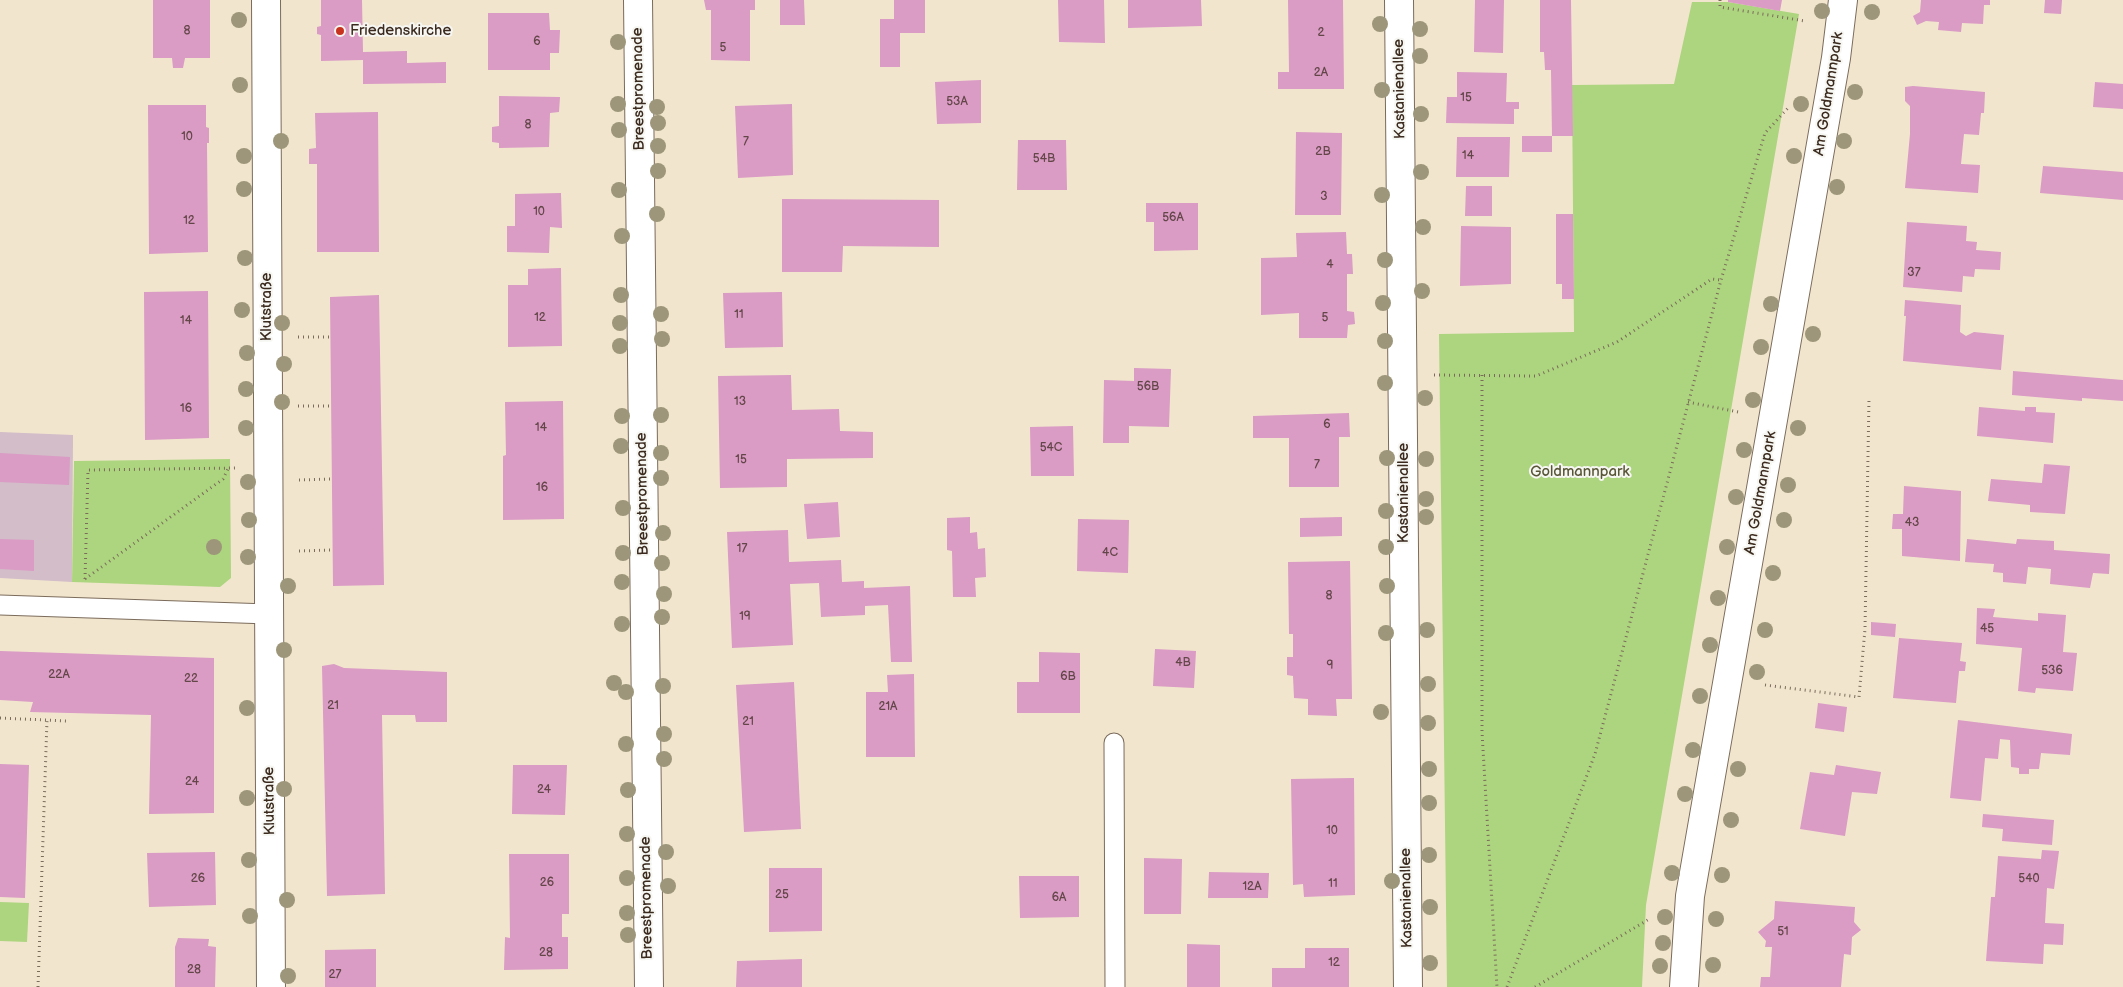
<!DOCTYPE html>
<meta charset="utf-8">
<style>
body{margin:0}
canvas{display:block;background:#f1e5cd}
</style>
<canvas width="2123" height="987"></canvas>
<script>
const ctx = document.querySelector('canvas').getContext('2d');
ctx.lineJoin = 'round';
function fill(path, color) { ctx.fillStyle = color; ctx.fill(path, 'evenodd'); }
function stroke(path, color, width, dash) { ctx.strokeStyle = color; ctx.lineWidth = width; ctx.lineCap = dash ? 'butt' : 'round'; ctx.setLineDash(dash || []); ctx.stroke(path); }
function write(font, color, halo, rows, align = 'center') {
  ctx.font = font + ' "Balsamiq Sans",sans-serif'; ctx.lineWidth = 4; ctx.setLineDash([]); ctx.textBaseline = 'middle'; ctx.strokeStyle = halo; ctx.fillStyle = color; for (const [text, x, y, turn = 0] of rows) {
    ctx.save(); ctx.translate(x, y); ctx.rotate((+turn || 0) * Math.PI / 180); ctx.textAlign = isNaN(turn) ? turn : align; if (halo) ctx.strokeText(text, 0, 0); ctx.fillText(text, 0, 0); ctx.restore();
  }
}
fill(new Path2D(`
 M0,432L73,435L72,582L0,578Z`), '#d2bdc8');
fill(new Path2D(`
 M1692,2H1728L1799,14L1646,905L1642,987H1447L1439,334L1574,332L1572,85L1674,84Z
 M230,459L231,578L220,587L72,582L74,461Z
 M0,902L29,903L27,942L0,941Z`), '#add57f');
fill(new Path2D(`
 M153,0H210V58H185L183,68H173L172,58H153Z
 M321,0H362L363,52L407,51V63L446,62V83L363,84V60L321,61V35L317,34V27L321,26Z
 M704,0H755V10H750V61L711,60V10H706Z
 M780,0H804L805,25H780Z
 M894,0H925V33H900V67H880V19H894Z
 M1058,0H1104L1105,43L1059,42Z
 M1128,0H1201L1202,26L1128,28Z
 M1288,0H1343L1344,89H1278V72H1289Z
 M1475,0H1504L1503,53L1474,52Z
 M1540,0H1571L1573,136H1552L1551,70H1545L1544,52H1540Z
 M1728,0H1782L1780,11L1728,2Z
 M1921,0H1990V5H1984L1983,24L1962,23L1961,32L1938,30L1939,22L1926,21L1917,25L1913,16L1920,12Z
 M2045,0H2062L2061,14L2044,13Z
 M488,13H549L550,30H560L559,53H550V70H488Z
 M1457,72L1507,73L1506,102H1519V109H1514V124L1446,123L1447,97H1457Z
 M981,80V123L937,124L935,82Z
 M2095,82L2123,84V109L2093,107Z
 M1913,86L1985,92L1984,113H1981L1979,135L1964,134L1961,164L1980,165L1978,193L1905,188L1910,134V106L1905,101V87Z
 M499,96L560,97L559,112L550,113L549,147L499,148V143L492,142V127L499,126Z
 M792,104L793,175L738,178L735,106Z
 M148,105H206V127L209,128V143H207L208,252L149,254Z
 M378,112L379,252H317V164H309V149L316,148L315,113Z
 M1296,132L1342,133L1341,215H1295Z
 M1522,136H1552V152H1522Z
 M1457,137H1510L1509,177H1456Z
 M1018,140H1066L1067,190H1017Z
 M2043,166L2123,172V200L2040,193Z
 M1466,186H1492V216H1465Z
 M561,193L562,228L550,227L549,253L507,252V226H515V194Z
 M782,199L939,200V247L843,246L842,272H782Z
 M1146,203H1198V250L1154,251V222H1146Z
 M1556,214H1573L1574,299H1562V284H1556Z
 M1907,222L1967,226L1966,241L1977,242L1976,250L2001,252L2000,270L1975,269L1974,277L1963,276L1962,292L1903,287Z
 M1461,226L1511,227V284L1460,286Z
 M1346,232L1347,254H1352L1353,274H1347V311L1354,312L1355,324L1348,325L1347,338H1299V313L1261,315V258L1297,257L1296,233Z
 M561,268L562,346L508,347V285H528V269Z
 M208,291L209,438L145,440L144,292Z
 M782,292L783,347L725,348L723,293Z
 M379,295L384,585L333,586L330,297Z
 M1905,300L1961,305L1960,332L1966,336L1974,332L2004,335L2001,370L1903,361L1906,316H1904Z
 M1134,368L1171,369L1169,427L1129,426V443H1103L1104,380L1134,381Z
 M2013,371L2123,380V401L2082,398V401L2012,395Z
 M791,375L792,410L839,409L840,431L873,432V458L787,459V487L720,488L718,376Z
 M563,401L564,519L503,520V456L506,455L505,402Z
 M1979,407L2025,411V407H2036V412L2055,413L2053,443L1977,436Z
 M1349,413L1350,437H1339V487H1289V438H1253V416Z
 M1073,426L1074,476H1031L1030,427Z
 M0,453L70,457L69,485L0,482Z
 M2044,464L2070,466L2065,514L2030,512V505L1988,501L1991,479L2042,483Z
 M1904,486L1961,491L1960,561L1902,556V529H1892L1893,514H1903Z
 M838,502L840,537L807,539L804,504Z
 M970,517V533L977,532L978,549L985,548L986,577L975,578L976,597H953L952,551L947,550V518Z
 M1342,517V536L1300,537V518Z
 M1078,519L1129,520L1128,573L1077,571Z
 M788,530L789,562L841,560L842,582L864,581V588L910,586L912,662H891L888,605L865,606V615L821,617L819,583L790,584L793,645L732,648L727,532Z
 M0,539L34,540V571L0,569Z
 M1967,539L2016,544L2017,539L2054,541V550L2110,554L2109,574L2093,573L2090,588L2050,584L2051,569L2028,567L2026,584L2003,582V573L1993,572L1994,564L1965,562Z
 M1350,561L1352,699H1336L1337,716L1308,715V699L1294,698L1293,676L1287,675V657H1293V634H1289L1288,562Z
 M1977,608L1995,609L1993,617L2038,621V613L2066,615L2063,652L2077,653L2073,691L2036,688L2035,693L2018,691L2022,648L1976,644Z
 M1871,622L1896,624L1895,637L1871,635Z
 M1899,638L1962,643L1960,661L1966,662L1965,671H1959L1956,703L1893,698Z
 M1155,649L1196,651L1194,688L1153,686Z
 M0,651L214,658V813L149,814L151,715L30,712L33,702L0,700Z
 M1039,652L1080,653V713H1017V682H1039Z
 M334,664L344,668L447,672V722H416L415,715H382L385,894L327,896L322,666Z
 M914,674L915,757H866V692H888L887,675Z
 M794,682L801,829L744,832L736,685Z
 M1818,703L1847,707L1844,732L1815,728Z
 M1958,720L2072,734L2070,755L2041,753L2039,769H2029V774H2019V768L2011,767L2010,740L2000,739L1998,759L1985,758L1981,801L1950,798Z
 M0,764L29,765L25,898L0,897Z
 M513,765H567L565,815L512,814Z
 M1836,765L1881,772L1877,794L1852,792L1845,836L1800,829L1810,772L1834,775Z
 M1354,778L1355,895L1304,897L1303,884L1293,885L1291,779Z
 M1983,814L2054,820L2052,845L2002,841L2003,829L1982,827Z
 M2042,850L2059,851L2054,889L2047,888L2045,923L2064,924L2063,945L2044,944L2043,964L1986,961L1991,897H1995L1998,856L2041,859Z
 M215,852L216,905L149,907L147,853Z
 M509,854H569V914H562V937H568V969L504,970L505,937L510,938Z
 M1144,858L1182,859L1181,914H1144Z
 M769,868H822V931L769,932Z
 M1209,872L1269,873L1268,898H1208Z
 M1019,876H1079V917L1020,918Z
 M1775,901L1855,907L1854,922L1861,930L1852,937L1851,955L1844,954L1841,987H1760L1761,977H1770L1772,947H1765L1766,941L1758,932L1774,919Z
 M178,938L209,939L208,946L216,947L215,987H175V947Z
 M1187,944L1220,945V987H1187Z
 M1305,948H1349V987H1272V968H1305Z
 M376,949V987H325V950Z
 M802,959V987H736L737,961Z`), '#da9bc5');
const lane = new Path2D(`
 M0,605L269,614
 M1114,743L1115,987`);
const street = new Path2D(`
 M266,0L271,987
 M638,0L649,987
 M1399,0L1408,987
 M1684,987L1690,896L1836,58L1843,0`);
stroke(lane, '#7b6b5b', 21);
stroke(street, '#7b6b5b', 30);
stroke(new Path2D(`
 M1720,0V7L1805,21
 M298,337H330
 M1434,375L1536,376L1617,342L1712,279L1721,280
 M1482,375V732L1497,987
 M1688,402L1738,412
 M298,406H330
 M299,480L331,479
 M299,551L331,550
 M85,579L88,470L237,468
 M85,579L223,479L228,469
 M1765,685L1859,697L1865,629L1869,398
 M0,718L67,721
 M38,987L47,720
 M1507,987L1595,754L1721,280L1765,133L1788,108
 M1535,987L1651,918`), '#7b6b5b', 3, [1, 4]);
stroke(lane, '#fff', 19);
stroke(street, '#fff', 28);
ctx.fillStyle = '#9d967a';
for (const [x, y] of [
 [1822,11],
 [1872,12],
 [239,20],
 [1380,24],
 [1420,29],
 [618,42],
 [1420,56],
 [240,85],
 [1382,90],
 [1855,92],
 [618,104],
 [1801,104],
 [657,107],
 [1421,114],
 [658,123],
 [619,130],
 [281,141],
 [1844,141],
 [658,146],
 [244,156],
 [1794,156],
 [658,171],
 [1421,172],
 [1837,187],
 [244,189],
 [619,190],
 [1382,195],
 [657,214],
 [1423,227],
 [622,236],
 [245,258],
 [1385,260],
 [1422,291],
 [621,295],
 [1383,303],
 [1771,304],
 [242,310],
 [661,314],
 [282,323],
 [620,323],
 [1813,334],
 [662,339],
 [1385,341],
 [620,346],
 [1761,347],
 [247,353],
 [284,364],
 [1385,383],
 [246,389],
 [1425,398],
 [1753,400],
 [282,402],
 [661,415],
 [622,416],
 [246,428],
 [1798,428],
 [621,446],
 [1744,450],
 [661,453],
 [1387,458],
 [1426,459],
 [661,478],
 [248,482],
 [1788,485],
 [1736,497],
 [1426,499],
 [623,508],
 [1386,511],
 [1426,517],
 [249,520],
 [1784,520],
 [663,533],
 [214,547],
 [1386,547],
 [1727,547],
 [623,553],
 [248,557],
 [662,563],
 [1773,573],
 [622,582],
 [288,586],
 [1387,586],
 [664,594],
 [1718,598],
 [662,617],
 [622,624],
 [1427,630],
 [1765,630],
 [1386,633],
 [1710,645],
 [284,650],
 [1757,672],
 [614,683],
 [1428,684],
 [663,686],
 [626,692],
 [1700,696],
 [247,708],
 [1381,712],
 [1428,723],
 [664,734],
 [626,744],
 [1693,750],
 [664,759],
 [1429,769],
 [1738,769],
 [284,789],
 [628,790],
 [1685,794],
 [247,798],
 [1429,803],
 [1731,820],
 [627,834],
 [666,852],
 [1429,855],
 [249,860],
 [1672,873],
 [1722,875],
 [627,878],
 [1392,881],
 [668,886],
 [287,900],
 [1430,907],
 [627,913],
 [250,916],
 [1665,917],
 [1716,919],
 [628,935],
 [1663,943],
 [1430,963],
 [1713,965],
 [1660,966],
 [288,976]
]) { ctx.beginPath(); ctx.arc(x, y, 8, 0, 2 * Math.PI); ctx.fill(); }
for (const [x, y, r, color] of [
 [340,31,5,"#c8321e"]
]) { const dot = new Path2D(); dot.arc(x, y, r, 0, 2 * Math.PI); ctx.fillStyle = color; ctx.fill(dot); stroke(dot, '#f6f6f2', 2); }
write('12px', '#634648', null, [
 ["8",187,31],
 ["2",1321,33],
 ["6",537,42],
 ["5",723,48],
 ["2A",1321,73],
 ["15",1466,98],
 ["53A",957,102],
 ["8",528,125],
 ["10",187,137],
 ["7",746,142],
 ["2B",1323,152],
 ["14",1468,156],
 ["54B",1044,159],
 ["3",1324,197],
 ["10",539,212],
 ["56A",1173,218],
 ["12",189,221],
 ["4",1330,265],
 ["37",1914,273],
 ["11",739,315],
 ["12",540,318],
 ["5",1325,318],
 ["14",186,321],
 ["56B",1148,387],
 ["13",740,402],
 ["16",186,409],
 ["6",1327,425],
 ["14",541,428],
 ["54C",1051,448],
 ["15",741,460],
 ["7",1317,465],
 ["16",542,488],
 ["43",1912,523],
 ["17",742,549],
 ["4C",1110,553],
 ["8",1329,596],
 ["19",745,617],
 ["45",1987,629],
 ["4B",1183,663],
 ["9",1330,666],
 ["536",2052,671],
 ["22A",59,675],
 ["6B",1068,677],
 ["22",191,679],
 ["21",333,706],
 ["21A",888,707],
 ["21",748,722],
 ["24",192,782],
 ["24",544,790],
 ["10",1332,831],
 ["26",198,879],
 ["540",2029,879],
 ["26",547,883],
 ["11",1333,884],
 ["12A",1252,887],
 ["25",782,895],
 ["6A",1059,898],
 ["51",1783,932],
 ["28",546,953],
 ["12",1334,963],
 ["28",194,970],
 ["27",335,975]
]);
write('15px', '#3b2a1e', '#f6f6f2', [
 ["Friedenskirche",350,31]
], 'left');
write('15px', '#3b2a1e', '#f6f6f2', [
 ["Breestpromenade",639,89,-91],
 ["Kastanienallee",1400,89,-91],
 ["Am Goldmannpark",1829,94,-81],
 ["Klutstraße",267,307,-90],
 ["Kastanienallee",1404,493,-90],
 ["Am Goldmannpark",1761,493,-80],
 ["Breestpromenade",643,494,-91],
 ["Klutstraße",270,801,-91],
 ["Breestpromenade",647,898,-91],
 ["Kastanienallee",1407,898,-91]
]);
write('15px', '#585536', '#f6f6f2', [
 ["Goldmannpark",1580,472]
]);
</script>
